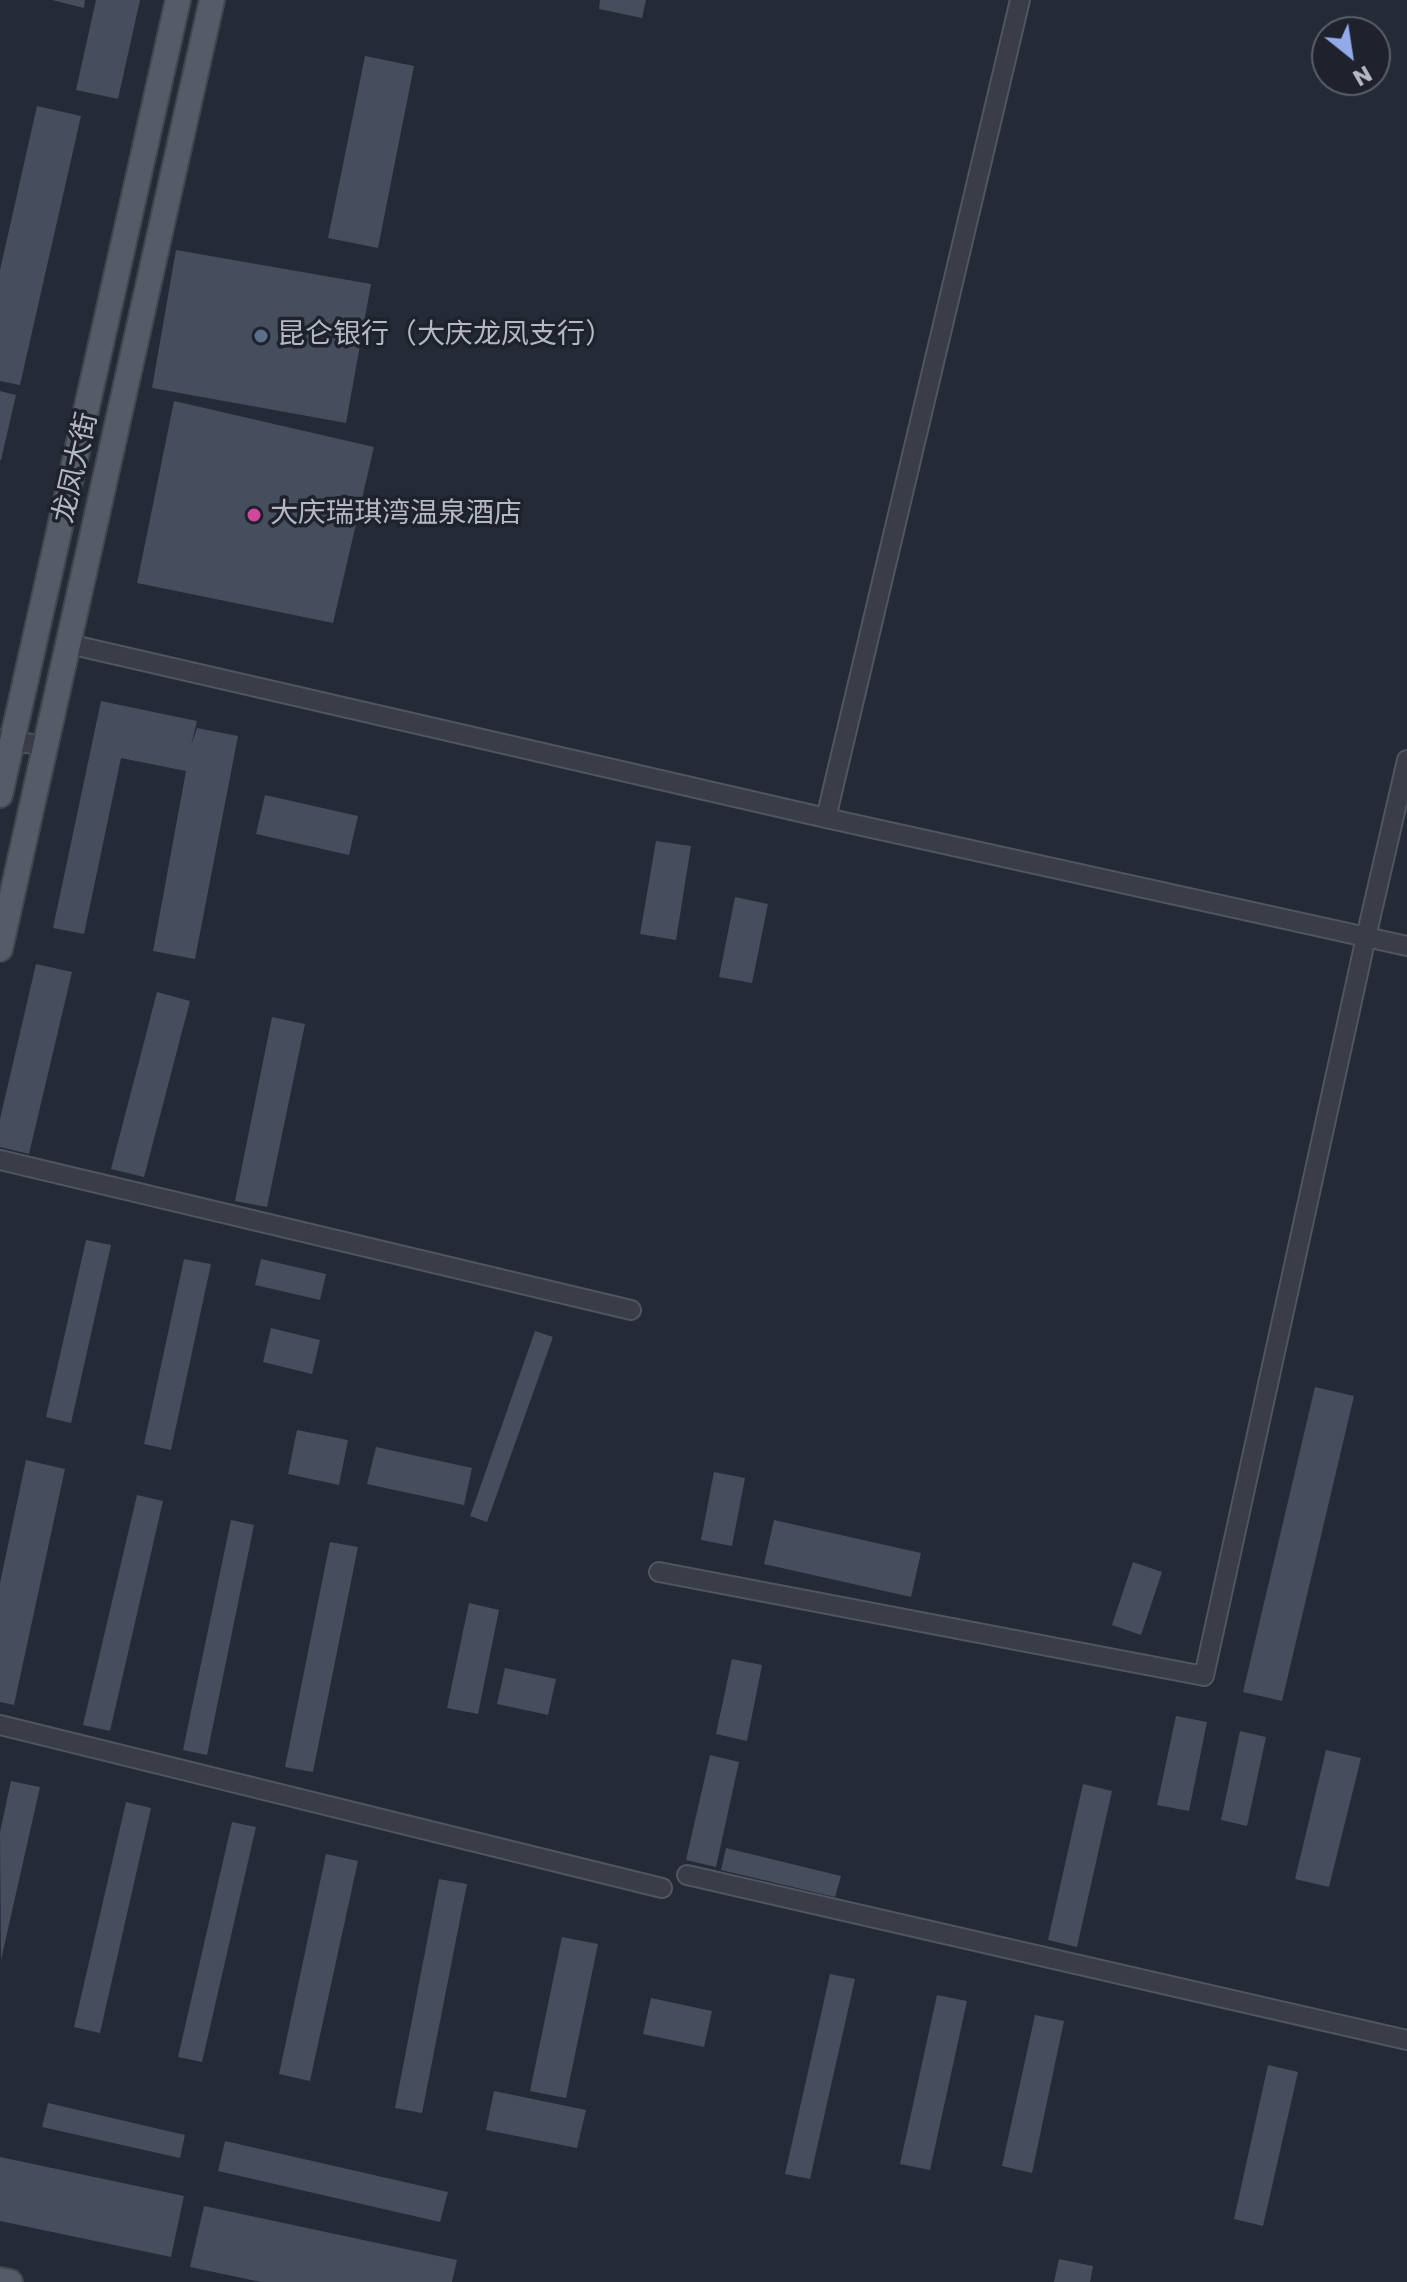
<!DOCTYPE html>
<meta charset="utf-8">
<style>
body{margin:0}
#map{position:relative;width:1407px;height:2282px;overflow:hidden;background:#252a37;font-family:Poppins,sans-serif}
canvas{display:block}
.north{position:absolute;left:1311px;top:16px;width:80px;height:80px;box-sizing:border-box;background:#1d222d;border:2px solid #595e69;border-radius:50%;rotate:150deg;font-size:22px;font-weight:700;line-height:32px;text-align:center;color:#b3b8c4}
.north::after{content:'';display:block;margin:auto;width:28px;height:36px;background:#92a9ea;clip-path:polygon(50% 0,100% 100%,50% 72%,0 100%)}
</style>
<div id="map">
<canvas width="1407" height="2282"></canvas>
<div class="north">N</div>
</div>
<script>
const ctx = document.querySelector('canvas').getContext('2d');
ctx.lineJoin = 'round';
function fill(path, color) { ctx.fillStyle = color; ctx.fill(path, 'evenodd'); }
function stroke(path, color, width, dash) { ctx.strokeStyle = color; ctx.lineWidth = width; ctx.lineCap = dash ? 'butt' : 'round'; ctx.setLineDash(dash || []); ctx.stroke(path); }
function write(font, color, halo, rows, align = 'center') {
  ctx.font = font + ' Poppins,"Noto Sans SC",sans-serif'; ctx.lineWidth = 7; ctx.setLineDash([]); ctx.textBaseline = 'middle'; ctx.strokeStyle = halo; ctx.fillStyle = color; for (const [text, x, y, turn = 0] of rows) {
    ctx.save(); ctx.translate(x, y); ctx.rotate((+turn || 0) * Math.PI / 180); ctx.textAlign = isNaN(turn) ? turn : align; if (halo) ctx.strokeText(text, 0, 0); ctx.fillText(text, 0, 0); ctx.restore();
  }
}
fill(new Path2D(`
 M52,0H85L84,8Z
 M96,0H140L118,99L76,90Z
 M600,0H646L642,18L599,9Z
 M365,56L414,66L378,248L328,238Z
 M37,106L81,116L20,385L0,381V270Z
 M176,250L371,284L346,423L152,388Z
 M0,391L16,395L1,460H0Z
 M174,401L374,447L333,623L137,583Z
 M101,701L197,721L191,746L197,728L238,736L195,959L153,951L186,771L121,758L84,934L53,928Z
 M265,795L358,816L349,855L256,834Z
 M656,841L691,846L676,940L640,934Z
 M735,897L768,904L752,983L719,977Z
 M36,964L72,972L29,1154L0,1147V1119Z
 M157,992L190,1001L144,1177L111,1169Z
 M272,1017L305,1024L267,1207L235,1201Z
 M86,1240L111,1245L71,1423L46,1417Z
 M184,1259L211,1264L171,1450L144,1444Z
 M261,1259L326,1274L320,1300L255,1285Z
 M271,1328L320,1340L312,1374L263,1362Z
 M535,1331L553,1337L487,1522L470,1516Z
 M1315,1387L1354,1396L1282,1701L1243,1692Z
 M297,1430L348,1440L339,1485L288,1474Z
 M376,1447L472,1468L464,1505L367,1484Z
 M26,1460L65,1469L14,1705L0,1702V1583Z
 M714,1472L745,1478L732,1546L701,1540Z
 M137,1495L163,1501L110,1731L83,1725Z
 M231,1520L254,1525L207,1755L183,1750Z
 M774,1520L921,1553L911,1597L764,1564Z
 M330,1542L358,1547L313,1772L285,1767Z
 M1133,1562L1162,1572L1141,1635L1112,1625Z
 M469,1603L499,1610L478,1714L447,1708Z
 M732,1659L762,1665L747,1741L716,1734Z
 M505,1668L556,1679L548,1715L497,1704Z
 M1176,1716L1207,1722L1189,1811L1157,1805Z
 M1240,1731L1266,1737L1247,1826L1221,1820Z
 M1326,1750L1361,1758L1329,1887L1295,1879Z
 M710,1755L739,1762L716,1867L686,1860Z
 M11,1781L40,1787L1,1960L0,1832Z
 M1083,1784L1112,1791L1077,1947L1048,1940Z
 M126,1802L151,1808L100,2033L74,2027Z
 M232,1822L256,1827L202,2062L178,2057Z
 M726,1848L841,1876L835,1897L721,1870Z
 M326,1854L358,1861L310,2081L279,2074Z
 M439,1879L467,1884L422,2113L395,2108Z
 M562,1937L598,1944L566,2098L530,2091Z
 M830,1974L855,1979L810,2179L785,2174Z
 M937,1995L967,2001L930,2170L900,2164Z
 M651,1998L712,2011L704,2047L643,2034Z
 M1035,2015L1064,2021L1032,2173L1002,2166Z
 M1268,2065L1298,2072L1263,2226L1234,2219Z
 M494,2091L586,2110L577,2148L486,2130Z
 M48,2103L185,2135L180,2158L42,2127Z
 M225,2141L448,2192L440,2222L218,2171Z
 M0,2157L184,2196L171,2257L0,2221Z
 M204,2206L457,2260L452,2282H261L190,2267Z
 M1059,2259L1093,2266L1090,2282H1054Z`), '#464d5c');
const minor = new Path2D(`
 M69,644L826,818L1407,946
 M0,739L46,746
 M826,818L1020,0
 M0,1160L631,1310
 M659,1572L1204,1676L1366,937L1407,760
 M0,1725L662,1888
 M687,1875L1407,2040`);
const major = new Path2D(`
 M0,795L178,0
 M0,949L212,0
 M0,2280L10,2282`);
stroke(minor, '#505560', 22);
stroke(major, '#414651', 28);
stroke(minor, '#383d48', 18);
stroke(major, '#565b68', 24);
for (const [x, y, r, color] of [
 [261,336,8,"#5c6f8a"],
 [254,515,8,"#d1479c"]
]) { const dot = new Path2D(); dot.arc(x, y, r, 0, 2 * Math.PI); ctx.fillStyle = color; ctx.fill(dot); stroke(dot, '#1d222d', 3); }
write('28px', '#b3b8c4', '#1d222d', [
 ["昆仑银行（大庆龙凤支行）",277,336],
 ["大庆瑞琪湾温泉酒店",270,515]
], 'left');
write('28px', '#b3b8c4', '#1d222d', [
 ["龙凤大街",77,468,-77]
]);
</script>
